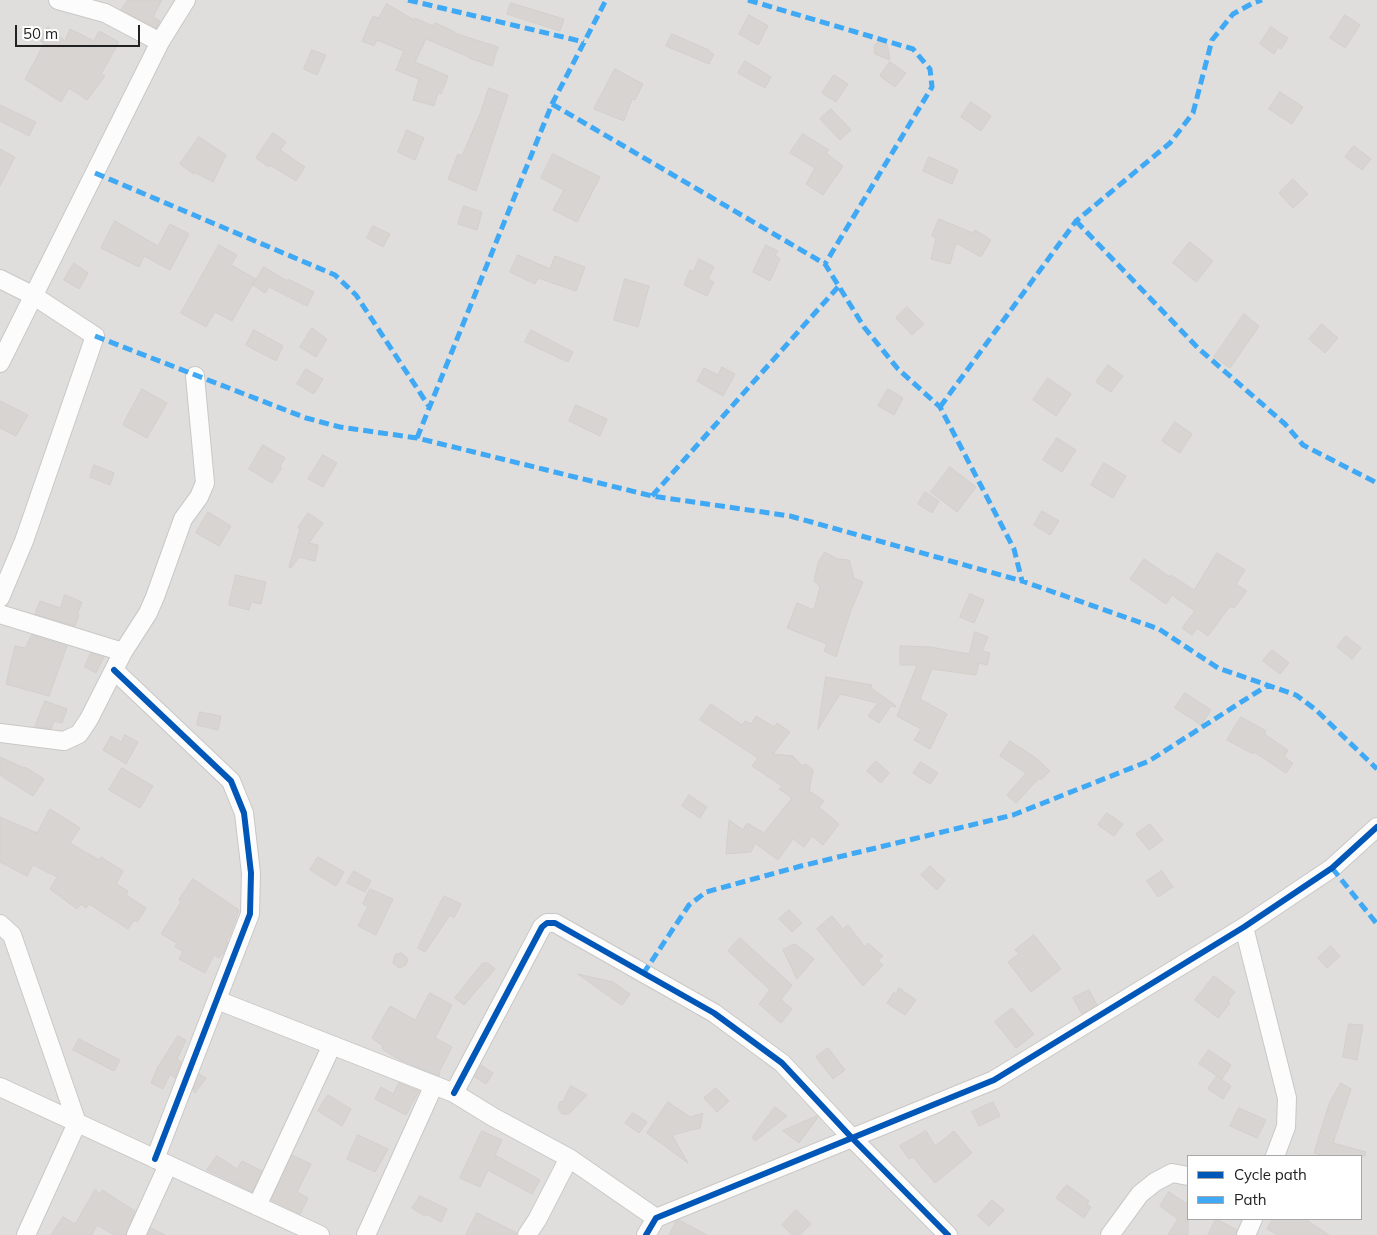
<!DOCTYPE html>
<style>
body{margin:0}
#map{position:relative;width:1377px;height:1235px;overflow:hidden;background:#f0eeeb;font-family:Mulish,sans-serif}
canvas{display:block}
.legend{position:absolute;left:1187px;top:1155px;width:175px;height:65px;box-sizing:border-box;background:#fff;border:1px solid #a7a7a7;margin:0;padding:6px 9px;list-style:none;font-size:15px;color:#222}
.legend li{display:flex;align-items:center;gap:10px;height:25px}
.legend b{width:25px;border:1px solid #a7a7a7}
.scale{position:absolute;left:15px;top:25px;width:125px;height:22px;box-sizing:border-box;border:2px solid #222;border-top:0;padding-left:6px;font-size:15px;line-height:18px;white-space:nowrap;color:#222;-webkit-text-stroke:4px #fff;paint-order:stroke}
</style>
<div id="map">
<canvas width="1377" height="1235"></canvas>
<ul class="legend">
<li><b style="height:6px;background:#0057b8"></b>Cycle path</li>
<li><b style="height:6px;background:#3fa9f5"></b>Path</li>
</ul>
<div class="scale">50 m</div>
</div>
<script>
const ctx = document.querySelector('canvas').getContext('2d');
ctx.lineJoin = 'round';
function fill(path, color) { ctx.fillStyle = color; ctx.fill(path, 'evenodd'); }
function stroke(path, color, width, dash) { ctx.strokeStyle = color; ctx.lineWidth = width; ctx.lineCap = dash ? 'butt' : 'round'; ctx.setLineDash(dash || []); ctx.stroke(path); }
fill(new Path2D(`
 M0,0H1377V1235H0ZM1188,1156H1361V1219H1188Z`), '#dfdedc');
const building = new Path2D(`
 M128,0H162L153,17L160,21L156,28L121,10Z
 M511,3L564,19L560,31L507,14Z
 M387,4L414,20L415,18L433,26L435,23L455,32L454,33L498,47L492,66L469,58V57L426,39L415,62L448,76L441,94L438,92L434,106L413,100L419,79L396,70L404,51L377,40L374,46L362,41L373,16L378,18Z
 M749,15L768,26L758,45L739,34Z
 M1345,15L1360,25L1345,48L1330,38Z
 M48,27L65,41L70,29L94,41L99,31L119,42L101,74L105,76L87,100L69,88L61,102L25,79L44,44L38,39Z
 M1271,27L1288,38L1281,49L1278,47L1274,54L1260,44Z
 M672,34L709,50V52L714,54L709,64L666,46Z
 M880,41L887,44L890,60L875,54L874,46Z
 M312,50L326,55L317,75L304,69Z
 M745,61L771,77L765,88L738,73Z
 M890,62L906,73L895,87L880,76Z
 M615,69L643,84L635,100L632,99L624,121L594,109Z
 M834,75L848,84L836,102L822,93Z
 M489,88L508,95L476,191L448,179L458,154L462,156L480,114Z
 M1280,92L1303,107L1292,124L1269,109Z
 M971,102L991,116L981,131L961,117Z
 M0,105L36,122L29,136L0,121Z
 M831,109L851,130L840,140L820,119Z
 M407,130L424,138L415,160L398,152Z
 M273,133L286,142L280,150L305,167L296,181L270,165L269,167L256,158Z
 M803,134L829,150L826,153L843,166L823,195L806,184L815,168L790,153Z
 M199,137L226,155L213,182L194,172L193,174L180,164Z
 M1354,146L1371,159L1362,170L1345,157Z
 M0,149L15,157L0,186Z
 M553,154L600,177L577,222L553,210L564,190L541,178Z
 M929,157L958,170L952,184L923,171Z
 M1293,179L1308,194L1293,208L1279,193Z
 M464,206L482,212L477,230L458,224Z
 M939,219L973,233L975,230L991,240L981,257L956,243L950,264L931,259L936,238L932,236Z
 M115,221L158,246L170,224L189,234L170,270L144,256L139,267L101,248Z
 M373,226L390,234L383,247L367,238Z
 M1190,242L1213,261L1196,282L1173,263Z
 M219,245L237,255L231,265L256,279L232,321L215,312L206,327L181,313Z
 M766,245L778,251L775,255L780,259L770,281L753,272Z
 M518,255L550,269L555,256L585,267L576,291L538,278L535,284L510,272Z
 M699,259L714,267L708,279L714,282L707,296L684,285L690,270L693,272Z
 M74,263L88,273L79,289L64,280Z
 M264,267L287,281L288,279L314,292L307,306L269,287L265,293L253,285Z
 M625,279L649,286L638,327L614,320Z
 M907,307L924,324L912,335L896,318Z
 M1244,314L1259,326L1230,368L1214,357Z
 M1322,324L1338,338L1325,353L1309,339Z
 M312,328L327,339L316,357L300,347Z
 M254,330L283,346L276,361L246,345Z
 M531,330L573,352L568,362L525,342Z
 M1108,365L1123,376L1111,392L1096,382Z
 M722,367L735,374L723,396L697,381L704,368L718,375Z
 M306,369L323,379L314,394L297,384Z
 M1048,378L1071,394L1056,416L1033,400Z
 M142,389L167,403L147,438L123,425Z
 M888,389L903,398L894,415L878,406Z
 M0,401L28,415L16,436L0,428Z
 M576,405L607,419L600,436L569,421Z
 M1175,422L1192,434L1180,453L1162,441Z
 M1057,438L1076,450L1062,472L1043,460Z
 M263,445L285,458L280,466L282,468L272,483L249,469Z
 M323,455L337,463L323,487L308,479Z
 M1104,463L1126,476L1113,498L1091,485Z
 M94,465L114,473L110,485L90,477Z
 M950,467L976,487L957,512L931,492Z
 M925,492L939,501L932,513L918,504Z
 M1042,511L1059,521L1050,535L1034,525Z
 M208,512L231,526L219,546L196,533Z
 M308,513L323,523L309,543L318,545L315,561L299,557L291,568L289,567L300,529L298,528Z
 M825,552L837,559L849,560L854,578L863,582L851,610L836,657L824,651L827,644L787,628L797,603L814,610L820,587L814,581L818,563Z
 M1217,553L1245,570L1236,584L1247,591L1234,608L1230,606L1208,636L1197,628L1192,635L1182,628L1195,611L1172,595L1166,604L1130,579L1144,559L1170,577L1171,575L1194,590Z
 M236,575L266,582L261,604L251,602L249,610L229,605Z
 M970,594L984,600L974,623L960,617Z
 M65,595L82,602L77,615H79L75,626L35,614L40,601L60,608Z
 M975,632L988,637L982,651L990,653L987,665L979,663L976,675L932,669L920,699L947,714L930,749L914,740L921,729L897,716L917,665H900V646L931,647L969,654Z
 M32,635L67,646L49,696L6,684L15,646L25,648Z
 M1346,636L1361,648L1352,659L1337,647Z
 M1272,650L1289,663L1280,674L1263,661Z
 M91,653L104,657L96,673L85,667Z
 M826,677L872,685L871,688L896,706V707L891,706L879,723L868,716L878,703L840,694L818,729Z
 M1185,693L1211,710L1201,725L1175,708Z
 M45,701L67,709L62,723L54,721L51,729L35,727Z
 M711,704L742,725L745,721L751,724L756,716L774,727L777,723L790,732L773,754L793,756L802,766L806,764L813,770L809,791L824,801L819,807L839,824L823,845L812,836L804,847L793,839L778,860L755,843L751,852L726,854L729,820L743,830L747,823L764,833L792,798L779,789L782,786L752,766L758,758L700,720Z
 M200,712L221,716L218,730L197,725Z
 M1241,717L1266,731L1264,734L1288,750L1284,757L1293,763L1286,773L1254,752L1253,754L1227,740Z
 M125,735L138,742L126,764L103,750L111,736L121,742Z
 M1010,741L1036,758L1050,771L1041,780L1039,778L1016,803L1007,795L1026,773L1000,756Z
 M0,757L24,768L25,767L44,779L33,796L0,775Z
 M876,761L889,773L881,783L867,771Z
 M921,762L938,773L930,784L913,773Z
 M122,768L153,786L140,808L109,790Z
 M689,795L707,807L700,818L682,806Z
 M50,809L80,828L70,843L99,860L101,857L123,871L116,884L128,891L126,895L146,908L137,922L134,920L128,929L89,904L86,908L81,904L77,909L50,889L57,877L33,865L27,876L0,862V817L37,833Z
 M1107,813L1123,824L1114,836L1098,825Z
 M1150,824L1163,840L1149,850L1136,834Z
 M318,857L344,872L336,886L310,870Z
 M930,866L945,880L937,890L921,875Z
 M354,871L371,881L365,892L347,883Z
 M1162,871L1173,887L1158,897L1147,881Z
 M193,879L239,910L230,935L226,941L228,942L223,954H222L219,958L214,955L205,973L179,959L183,951L175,947L177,943L161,934L181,902L179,900Z
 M370,889L393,899L376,935L358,926L368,906L363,904Z
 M444,896L461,904L454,918L450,915L425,952L418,948Z
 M789,910L802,923L792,932L779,919Z
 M832,916L843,929L848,925L865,947L868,943L883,956L878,961L883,965L863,986L817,929Z
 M1034,935L1061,969L1031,992L1008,962L1019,954L1015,950Z
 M740,938L792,985L781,1000L792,1009L781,1023L759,1004L770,990L728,951Z
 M795,944L814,959L797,979L783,950Z
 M1331,946L1340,956L1327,968L1318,958Z
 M402,953L408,959L406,965L399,968L393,963L395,955Z
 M483,963H488L495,969L464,1005L455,998Z
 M578,974L613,982L630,994L622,1005Z
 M1214,976L1235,992L1228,1001L1230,1003L1218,1018L1195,1000Z
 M899,988L916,1000L905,1015L887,1003L894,992L896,994Z
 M1089,990L1097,1005L1082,1014L1073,998Z
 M430,993L452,1005L435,1038L452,1047L439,1072L440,1073L439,1076L400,1060L382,1049L383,1046L372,1038L390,1006L415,1020Z
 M1012,1008L1034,1034L1016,1048L995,1022Z
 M1349,1024L1363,1025L1357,1060L1343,1057Z
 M178,1036L186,1040L177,1059L181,1062L175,1078L170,1074L163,1089L151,1083L158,1067Z
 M79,1039L120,1060L114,1071L73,1050Z
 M828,1048L845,1070L833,1079L816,1057Z
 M1209,1050L1231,1065L1222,1079L1199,1064Z
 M481,1065L493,1073L486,1084L475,1077Z
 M199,1074L206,1078L195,1093L193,1091Z
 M1217,1076L1231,1086L1223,1099L1208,1089Z
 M399,1083L419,1091L406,1115L375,1099L381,1087L393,1094Z
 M1341,1083L1351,1089L1333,1143L1366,1152L1365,1156H1326L1314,1153L1329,1104Z
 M571,1086L587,1095L569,1114H562L558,1108L560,1102L563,1101Z
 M716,1088L729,1101L717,1112L704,1098Z
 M328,1095L351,1109L342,1126L318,1111Z
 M668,1102L690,1117L703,1113L700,1128L672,1135L688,1163L647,1133Z
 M993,1102L1000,1116L979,1126L972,1112Z
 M775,1107L787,1116L755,1141L752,1138Z
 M1239,1108L1266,1120L1257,1138L1230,1126Z
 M633,1113L647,1122L639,1133L625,1123Z
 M817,1116L818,1117L799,1143L783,1131Z
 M482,1131L502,1140L495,1155L540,1180L532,1194L488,1170L480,1187L460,1178Z
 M926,1131L935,1146L954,1131L972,1153L935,1183L913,1157L909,1159L900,1146Z
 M358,1135L388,1149L375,1172L347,1159Z
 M292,1155L311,1164L297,1192L308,1198L300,1214L271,1200Z
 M217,1156L237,1169L242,1161L262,1171L252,1192L207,1170Z
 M1067,1185L1089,1201L1087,1204L1091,1207L1084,1218L1056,1198Z
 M95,1190L100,1194L102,1190L135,1211L126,1235H114L97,1225L92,1235H51L63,1217L75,1224Z
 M1169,1192L1187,1204L1188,1202V1235H1168L1178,1219L1160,1206Z
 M420,1196L447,1209L441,1222L426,1214L425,1216L412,1208Z
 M992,1200L1004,1210L989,1226L978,1216Z
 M796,1210L811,1224L800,1235H792L782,1225Z
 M477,1213L517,1233L516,1235H466Z
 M1216,1219L1237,1230L1236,1235H1208Z
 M1273,1219H1305L1329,1235H1278L1267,1229Z
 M679,1220L707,1235H669L676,1221Z
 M151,1228L165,1235H148Z`);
fill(building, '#d7d4d2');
stroke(building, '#d3d0cc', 1);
const street = new Path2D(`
 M58,0L105,13L160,42
 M0,279L34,296L95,336L24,541L0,598
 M0,363L160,42L186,0
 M0,614L123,652
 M114,670L231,781L244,813L251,873L250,914L155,1159
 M0,733L64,741L79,734L89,719L123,652L148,613L155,597L183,519L199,497L205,483L195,376
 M0,924L12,935L77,1123L26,1235
 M1244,927L1287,1098L1286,1127L1275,1156
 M217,1000L454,1093L493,1117L569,1158L656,1218
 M0,1087L320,1235
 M454,1093L542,927L547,923H555L714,1013L782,1063L852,1138L948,1235
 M257,1206L332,1045
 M136,1235L168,1165
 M366,1235L434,1085
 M527,1235L537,1220L569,1158
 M646,1235L656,1218L994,1080L1244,927L1332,868L1377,827
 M1110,1235L1140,1194L1155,1182L1172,1173L1188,1176
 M1246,1235L1253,1219`);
stroke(street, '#c9c8c7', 20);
stroke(street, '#fdfcfc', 18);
stroke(new Path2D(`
 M408,0L584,42
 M748,0L913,49L930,69L932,87L825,264
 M552,104L825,264L864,327L898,369L940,407L1014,549L1022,581L1159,629L1218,668L1296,695L1316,710L1377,769
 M95,173L335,275L356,295L430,408
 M1076,221L1198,348L1285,424L1303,445L1377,483
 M95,336L306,418L340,427L417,438L652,496L790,516L1022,581
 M940,407L1076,221L1170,143L1193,113L1212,40L1233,14L1253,3L1262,0
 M417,438L552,104L606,0
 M652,496L838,287
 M1332,868L1377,924
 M643,974L689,905L706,892L801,866L1013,815L1149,761L1268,685`), '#3fa9f5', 5, [10, 5]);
stroke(new Path2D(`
 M114,670L231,781L244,813L251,873L250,914L155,1159
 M454,1093L542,927L547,923H555L714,1013L782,1063L852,1138L948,1235
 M646,1235L656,1218L994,1080L1244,927L1332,868L1377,827`), '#0057b8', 6);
</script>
